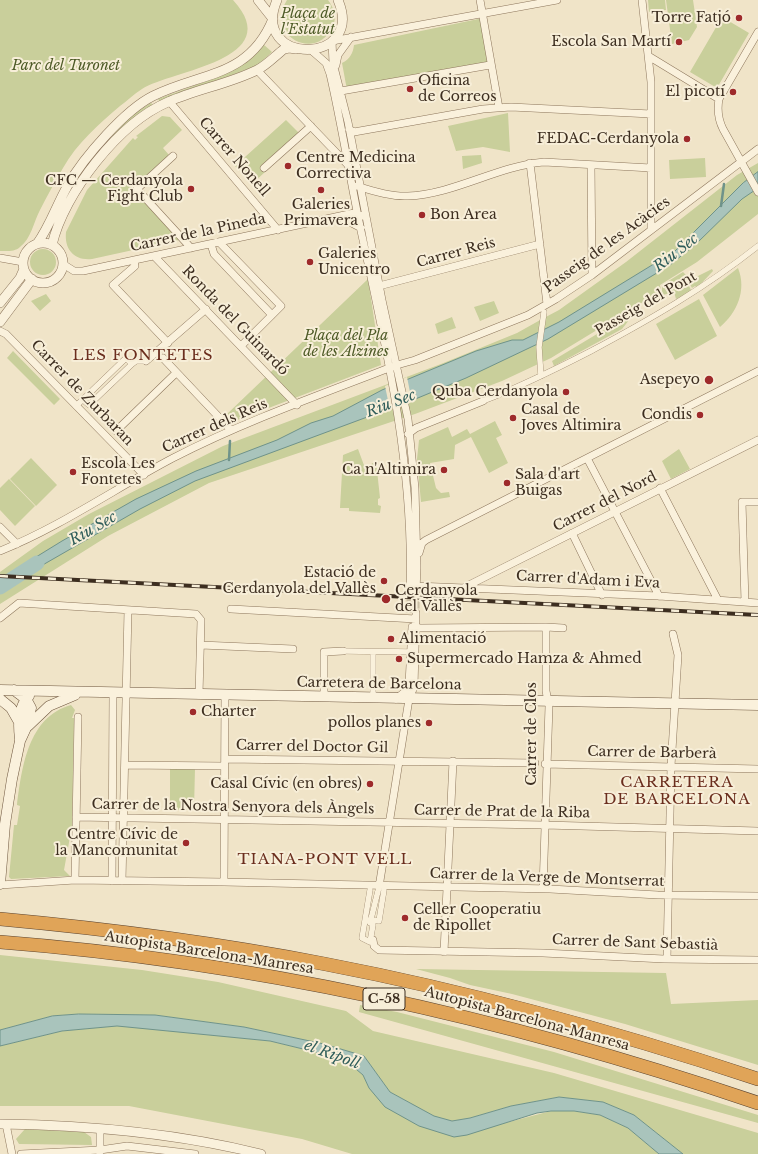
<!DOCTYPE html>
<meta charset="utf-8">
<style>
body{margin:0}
canvas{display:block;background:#f0e4c8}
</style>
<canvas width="758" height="1154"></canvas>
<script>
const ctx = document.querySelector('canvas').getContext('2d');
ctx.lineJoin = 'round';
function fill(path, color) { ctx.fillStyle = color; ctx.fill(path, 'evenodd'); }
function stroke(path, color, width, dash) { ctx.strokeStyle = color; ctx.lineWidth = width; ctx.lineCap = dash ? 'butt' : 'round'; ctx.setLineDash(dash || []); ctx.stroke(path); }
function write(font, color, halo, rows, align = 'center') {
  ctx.font = font + ' "Libre Baskerville",serif'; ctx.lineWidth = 4; ctx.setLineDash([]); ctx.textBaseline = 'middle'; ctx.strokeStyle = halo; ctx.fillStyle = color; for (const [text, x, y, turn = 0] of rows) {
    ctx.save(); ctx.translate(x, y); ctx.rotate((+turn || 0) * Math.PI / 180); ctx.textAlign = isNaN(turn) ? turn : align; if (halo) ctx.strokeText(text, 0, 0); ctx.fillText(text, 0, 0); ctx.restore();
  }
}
fill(new Path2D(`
 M0,0H233C288,60 172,70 142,89C134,94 127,101 120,106C99,124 77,143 63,168C55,182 47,196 40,210C34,221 31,239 20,247C15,252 6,251 0,251Z
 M287,0H328C334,8 337,17 333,26C317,63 264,36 287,0Z
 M648,0H665L666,10L649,12Z
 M666,0H693L697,27L689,40L672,44Z
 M722,17L749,33L717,88L690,72Z
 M483,18L490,65L347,90L342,63C350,59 353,53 354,45Z
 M263,44L272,52L258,65L160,103L158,99L218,77Z
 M151,103L154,106L121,130L56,221L64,197L104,142L135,113Z
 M508,113L510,152L483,147L456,151L448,126Z
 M162,116L170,117L182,130L163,148L169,155L132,189L130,193L134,196L138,194L179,238V240L92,259C75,261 64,250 66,232L87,190L133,138L135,140L138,137L136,136Z
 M286,120L303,137L252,184L235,166Z
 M481,155L482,163L463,169L462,156Z
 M705,158L706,177L670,179L669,160Z
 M758,163V214L697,262L660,285L661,291L551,358L502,381L415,414L209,483L108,536L0,604V572L43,541L89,514L223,446L441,364L517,333L542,319L559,310L626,262L737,175Z
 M30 262a13 13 0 1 1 26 0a13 13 0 1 1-26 0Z
 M738,268C747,290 737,313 720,327L703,295Z
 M712,269L713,271L697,288L695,286L692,288L688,281Z
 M683,272L689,278L687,282L692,292L676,299L674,292L655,297L662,291V285Z
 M368,279L381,365L232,422L226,415Z
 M46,294L51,301L40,311L31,301Z
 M699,299L717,336L675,360L656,324Z
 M494,301L499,313L480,321L474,307Z
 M637,310L622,329L554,366L552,361Z
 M452,317L456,328L438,334L435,324Z
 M13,351L60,399L54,405L7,358Z
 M495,421L502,435L496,438L508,463L489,473L471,437L455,445L454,459L430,463L436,488L441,493L449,492L450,497L421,502L417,459L419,440L448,427L452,437L467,429L470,434Z
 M358,449L365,468L376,461L380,498L378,499V505L381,506L380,513L349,511V508H340L343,455Z
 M679,449L690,469L671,479L662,461Z
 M31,458L57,485L36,506L10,479Z
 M9,479L35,506L15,526L0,510V488Z
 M71,705L75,710L72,718H74L72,826L64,870L70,876L11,879L9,877L14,825H17L20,806L17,805C22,767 28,717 71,705Z
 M170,768H195L194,810H170Z
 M0,955L142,970L218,982L346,1011L373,1031L554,1073L758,1133V1154H683L634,1115L603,1102L559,1097L511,1106L470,1118L452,1121L435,1117L390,1092L364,1056L324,1044L244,1027L155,1015L79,1014L52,1016L0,1030Z
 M416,969L666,973L671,1004L758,1000V1065L625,1024L512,994L470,985L450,978Z
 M360,1005L397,1012L554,1052L758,1115V1123L359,1012Z
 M117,1025L270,1041L336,1057L351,1064L363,1075L369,1088L419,1126L505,1123L551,1111H574L600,1115L628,1128L659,1154H352L302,1139L129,1106H0V1046L62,1031Z
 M25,1129L84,1132L91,1137L92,1145L19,1144L16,1139Z`), '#c9cf9b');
const water = new Path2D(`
 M758,172V188L742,199L697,243L670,265L548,339L466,378L413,400L195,481L140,509L27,574L10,573L62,541L136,499L196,471L277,440L311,423L333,416L382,390L476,351L512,340H523L559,322L675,251L743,183Z
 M79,1014L155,1015L244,1027L324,1044L364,1056L390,1092L434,1116L452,1121L470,1118L511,1106L559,1097L603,1102L634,1115L683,1154H659L628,1128L600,1115L574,1111H551L537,1113L467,1135L454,1137L419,1126L385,1107L369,1088L363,1075L350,1064L336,1057L270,1041L117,1026L62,1031L0,1046V1030L52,1016Z`);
fill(water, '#a9c4bc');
stroke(water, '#6f938a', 1);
fill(new Path2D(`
 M407,377L412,402L390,410L385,386Z`), '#f0e4c8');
stroke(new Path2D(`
 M721,206L724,184
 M229,460L230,441`), '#6f938a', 2.5);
stroke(new Path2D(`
 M0,587L37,563`), '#a9c4bc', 15);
stroke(new Path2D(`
 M416,591V613
 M410,613V590`), '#ccc0a6', 7, [7, 3.5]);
const pedestrian = new Path2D(`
 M541,376L539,347L544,312
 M83,400L89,405L132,364
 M483,401C520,387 556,369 591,351C651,319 705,288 758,246
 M76,406L126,358L132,364L136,361H146
 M343,651L414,652
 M373,652V698
 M370,890L362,938L370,942L373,925L371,920
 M369,920L379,921L384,890
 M370,923L379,887`);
const minor = new Path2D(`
 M480,0L499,108
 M642,0L651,82V230
 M758,32L719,99C717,110 718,119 723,129L758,192
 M311,50L326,63L330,74C342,126 350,179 361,231C387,350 414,468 410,590
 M650,57L719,99
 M336,65L338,55L351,37
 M257,70L348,165
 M341,91L490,65
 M169,101L278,230
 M349,129L354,132L483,109L511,107L651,114
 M173,156L137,189L191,248
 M530,163L547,304
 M591,165L592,275
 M264,168L311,126
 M357,186C372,191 392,197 408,196C455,194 497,166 544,162L651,168
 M340,217L361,228
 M219,242L281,306L241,346
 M211,244L214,254L272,315
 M154,256L297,405
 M0,258L23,262
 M134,260L135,266L113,285L168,343
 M63,264L74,271H83L354,213L362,216
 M379,286L540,244
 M0,331L6,334L144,475
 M163,358L231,430
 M146,361L206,309
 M116,431L176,373
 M408,434L416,428L483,401
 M587,458L659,596
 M660,488L718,600
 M0,527L17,544
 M572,533L602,595
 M0,551C60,527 116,488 173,458C245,421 322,394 397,365L415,360L528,315L556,299L592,275L758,149
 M419,553L422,543L426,540L758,371
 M416,586L659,596L758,603
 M465,587L758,440
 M416,591L417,567L415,488L408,419L382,300L348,122L333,63L332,41L557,0
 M745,602L742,502H758
 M231,609L416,619
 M0,618L19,603L196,614L201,620L199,695
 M414,626L420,628L546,627L563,628
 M201,645L293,649
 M324,697V652L343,651
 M396,699L407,690L409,684L412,627
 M225,759L535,763
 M545,764L758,769
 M125,765L224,766
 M76,817L545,825L758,831
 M75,880L78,717
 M112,881L113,693
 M122,881L128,610
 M224,882L225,695
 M0,885L75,880L224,882L550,889L658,895L758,896
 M379,887L409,699L414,687L416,613
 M543,889L549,706L546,691V627
 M373,940L374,946L379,950L543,953L664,959L758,960
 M444,952L453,761
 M667,959L671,766L678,655L673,634
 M6,1124L12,1154
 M21,1154L100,1150L127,1146L195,1154
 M100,1154V1129`);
const tertiary = new Path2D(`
 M258,0L273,19
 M277,0C249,66 366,66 338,0
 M23 263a20 20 0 1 1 40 0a20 20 0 1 1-40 0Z
 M37,244C50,226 57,204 68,185C84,157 125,110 153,96C201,72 249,78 273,19
 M52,245C64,193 119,123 168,102C197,89 229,84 257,70C267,65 275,56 284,49L289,48L296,49
 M0,303L20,278L24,269
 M0,322L32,279
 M0,1124C87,1125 176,1133 261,1154`);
const secondary = new Path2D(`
 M0,690L758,705
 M0,699L11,708L19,722
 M28,726L49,706L75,695
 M20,739C18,724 18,707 29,696
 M0,884L5,824L12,779L20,741L26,728L31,708L26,699L14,690`);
const motorway = new Path2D(`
 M0,919C109,929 217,943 325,964C471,992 616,1032 758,1079
 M0,942C258,962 513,1020 758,1103`);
stroke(pedestrian, '#8d765c', 6);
stroke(minor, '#8d765c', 8);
stroke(tertiary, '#8d765c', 10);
stroke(secondary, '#6f573f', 11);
stroke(motorway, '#5b4430', 14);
stroke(pedestrian, '#faf1dc', 5.5);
stroke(minor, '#faf1dc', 7);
stroke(tertiary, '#faf1dc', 9);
stroke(secondary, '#faf1dc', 10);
stroke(motorway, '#e0a458', 13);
const rail = new Path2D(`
 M0,576L758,615`);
stroke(rail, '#3d2e20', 4);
stroke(rail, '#f7eed8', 2.5, [8]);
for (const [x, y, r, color] of [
 [739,18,4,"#9e2a2b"],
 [679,42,4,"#9e2a2b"],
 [410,89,4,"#9e2a2b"],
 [733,92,4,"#9e2a2b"],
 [687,139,4,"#9e2a2b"],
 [288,166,4,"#9e2a2b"],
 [191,189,4,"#9e2a2b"],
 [321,190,4,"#9e2a2b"],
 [422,215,4,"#9e2a2b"],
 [310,262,4,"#9e2a2b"],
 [709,380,5,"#9e2a2b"],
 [566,392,4,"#9e2a2b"],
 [700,415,4,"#9e2a2b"],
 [513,418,4,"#9e2a2b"],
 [444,470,4,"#9e2a2b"],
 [73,472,4,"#9e2a2b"],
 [507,483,4,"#9e2a2b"],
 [384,581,4,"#9e2a2b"],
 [386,599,5,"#9e2a2b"],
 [391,639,4,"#9e2a2b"],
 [399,659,4,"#9e2a2b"],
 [193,712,4,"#9e2a2b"],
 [429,723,4,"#9e2a2b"],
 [370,784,4,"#9e2a2b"],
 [186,843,4,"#9e2a2b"],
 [405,918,4,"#9e2a2b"]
]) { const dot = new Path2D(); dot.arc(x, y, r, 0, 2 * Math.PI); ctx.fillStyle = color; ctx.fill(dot); stroke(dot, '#f7eed8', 1.5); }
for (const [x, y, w] of [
 [384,999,42]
]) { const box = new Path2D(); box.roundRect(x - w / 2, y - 11, w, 22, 3); ctx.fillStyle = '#f7eed8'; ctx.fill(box); stroke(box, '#3d2e20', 1); }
write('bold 13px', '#3d2e20', null, [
 ["C-58",384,999]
]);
write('italic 14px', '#4d5a26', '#f7eed8', [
 ["Plaça de",308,14],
 ["l'Estatut",308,30],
 ["Parc del Turonet",66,66],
 ["Plaça del Pla",346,336],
 ["de les Alzines",346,352]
]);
write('14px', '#3d2e20', '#f7eed8', [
 ["Torre Fatjó",731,18],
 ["Escola San Martí",671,42],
 ["Oficina",418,81,"left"],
 ["de Correos",418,97,"left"],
 ["El picotí",725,92],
 ["FEDAC-Cerdanyola",679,139],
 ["Centre Medicina",296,158,"left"],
 ["Correctiva",296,174,"left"],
 ["CFC — Cerdanyola",183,181],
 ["Fight Club",183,197],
 ["Galeries",321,205,"center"],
 ["Primavera",321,221,"center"],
 ["Bon Area",430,215,"left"],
 ["Galeries",318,254,"left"],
 ["Unicentro",318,270,"left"],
 ["Asepeyo",700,380],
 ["Quba Cerdanyola",558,392],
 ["Casal de",521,410,"left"],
 ["Joves Altimira",521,426,"left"],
 ["Condis",692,415],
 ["Escola Les",81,464,"left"],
 ["Fontetes",81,480,"left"],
 ["Ca n'Altimira",436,470],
 ["Sala d'art",515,475,"left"],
 ["Buigas",515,491,"left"],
 ["Estació de",376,573],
 ["Cerdanyola del Vallès",376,589],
 ["Cerdanyola",395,591,"left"],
 ["del Vallès",395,607,"left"],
 ["Alimentació",399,639,"left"],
 ["Supermercado Hamza & Ahmed",407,659,"left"],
 ["Charter",201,712,"left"],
 ["pollos planes",421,723],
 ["Casal Cívic (en obres)",362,784],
 ["Centre Cívic de",178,835],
 ["la Mancomunitat",178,851],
 ["Celler Cooperatiu",413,910,"left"],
 ["de Ripollet",413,926,"left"]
], 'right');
write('14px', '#3d2e20', '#f7eed8', [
 ["Carrer Nonell",234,157,49],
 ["Carrer de la Pineda",198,233,-12],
 ["Passeig de les Acàcies",607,245,-36],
 ["Carrer Reis",456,253,-15],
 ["Passeig del Pont",646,304,-30],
 ["Ronda del Guinardó",235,321,46],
 ["Carrer de Zurbaran",82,393,46],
 ["Carrer dels Reis",215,426,-24],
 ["Carrer del Nord",605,502,-27],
 ["Carrer d'Adam i Eva",588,580,3],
 ["Carretera de Barcelona",379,684,1],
 ["Carrer de Clos",532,734,-90],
 ["Carrer del Doctor Gil",312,747,1],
 ["Carrer de Barberà",652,753,1],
 ["Carrer de la Nostra Senyora dels Àngels",233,807,1],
 ["Carrer de Prat de la Riba",502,812,1],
 ["Carrer de la Verge de Montserrat",547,878,2],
 ["Carrer de Sant Sebastià",635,943,2],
 ["Autopista Barcelona-Manresa",209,953,9],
 ["Autopista Barcelona-Manresa",527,1019,15]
]);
write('italic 15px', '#2f5d5a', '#f7eed8', [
 ["Riu Sec",676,253,-38],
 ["Riu Sec",391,404,-21],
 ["Riu Sec",93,529,-30],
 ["el Ripoll",332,1055,20]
]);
ctx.letterSpacing = '1px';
write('15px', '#6b2e1e', '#f7eed8', [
 ["LES FONTETES",143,356],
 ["CARRETERA",677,783],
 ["DE BARCELONA",677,800],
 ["TIANA-PONT VELL",325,860]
]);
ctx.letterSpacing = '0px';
</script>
